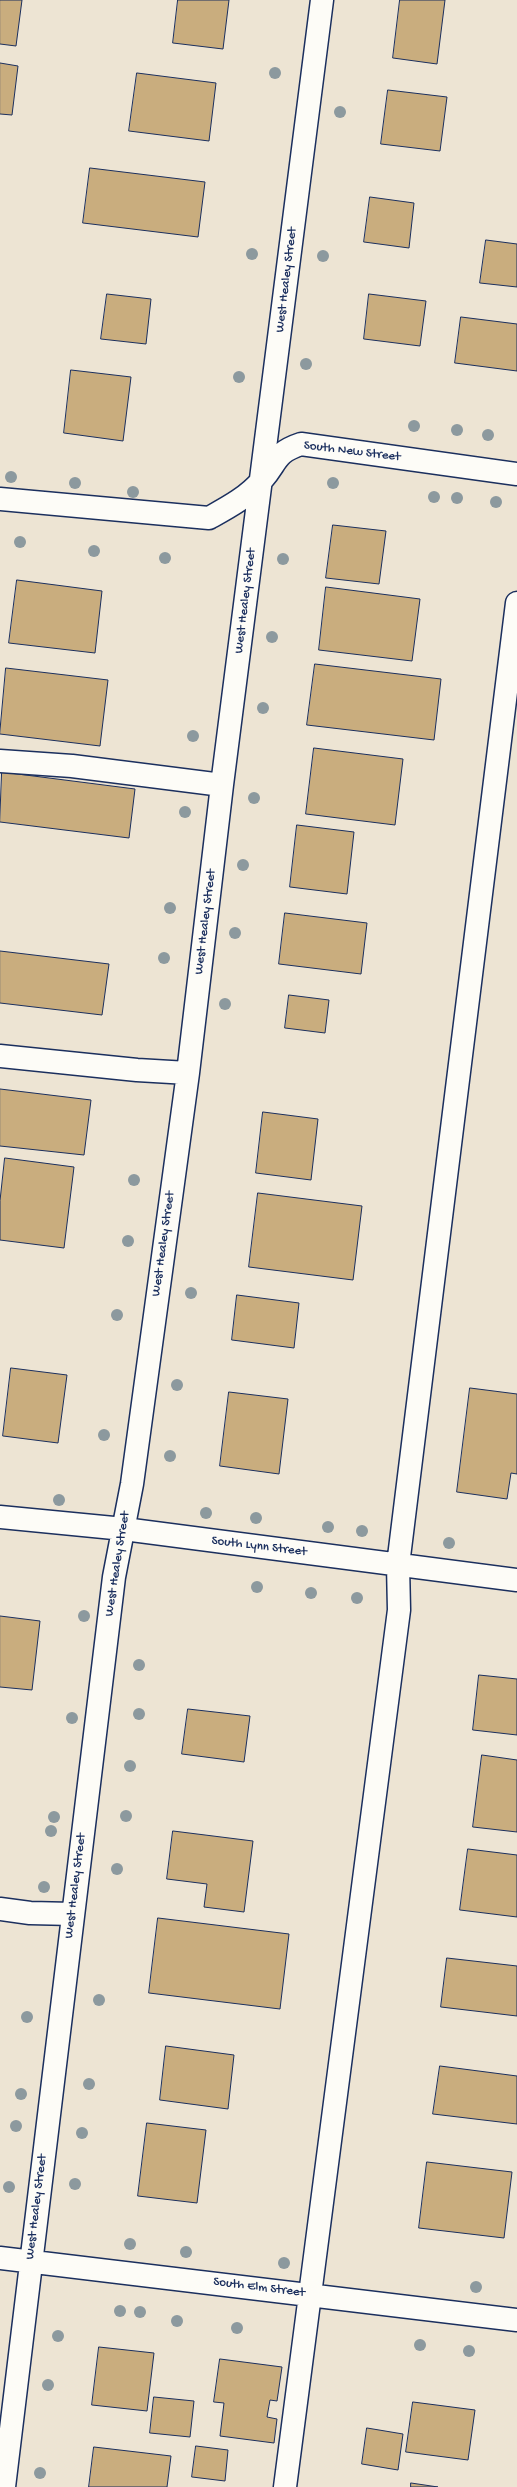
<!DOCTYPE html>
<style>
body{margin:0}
canvas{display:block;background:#ede4d3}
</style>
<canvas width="517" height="2487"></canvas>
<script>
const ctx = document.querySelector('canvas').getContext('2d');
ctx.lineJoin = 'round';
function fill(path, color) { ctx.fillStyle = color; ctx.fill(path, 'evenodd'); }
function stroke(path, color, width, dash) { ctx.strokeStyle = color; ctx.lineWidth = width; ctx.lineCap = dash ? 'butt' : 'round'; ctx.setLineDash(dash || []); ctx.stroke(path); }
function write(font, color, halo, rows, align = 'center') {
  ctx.font = font + ' "Gochi Hand",sans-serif'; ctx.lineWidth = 4; ctx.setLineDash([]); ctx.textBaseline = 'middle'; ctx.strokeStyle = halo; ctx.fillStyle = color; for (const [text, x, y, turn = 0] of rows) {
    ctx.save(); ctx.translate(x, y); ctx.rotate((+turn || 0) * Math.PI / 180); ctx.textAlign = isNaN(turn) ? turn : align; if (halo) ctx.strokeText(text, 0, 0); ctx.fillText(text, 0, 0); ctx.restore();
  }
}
const building = new Path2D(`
 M0,0H22L16,46L0,44Z
 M178,0H229L223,49L173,43Z
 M400,0H445L437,64L393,58Z
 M0,63L18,66L12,115L0,114Z
 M137,73L216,83L209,141L129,131Z
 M388,90L447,97L440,151L381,144Z
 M90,168L205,182L198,237L83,223Z
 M370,197L414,203L409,248L364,242Z
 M486,240L517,244V287L480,283Z
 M107,294L151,299L146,344L101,339Z
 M369,294L426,301L420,346L364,339Z
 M461,317L517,324V371L455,363Z
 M71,370L131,377L123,441L64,433Z
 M333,525L386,531L379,584L326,578Z
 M17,580L102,591L95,653L9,643Z
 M326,587L420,599L412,661L319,650Z
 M315,664L441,679L434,740L307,725Z
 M6,668L108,680L100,746L0,734Z
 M314,748L403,759L395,825L306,814Z
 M2,772L135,789L129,838L0,822Z
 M297,825L354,832L347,894L290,887Z
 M285,913L367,923L361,974L279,964Z
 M0,951L109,964L102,1015L0,1003Z
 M289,995L329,1000L325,1033L285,1028Z
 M0,1089L91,1100L84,1155L0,1146Z
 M263,1112L318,1119L311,1180L256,1173Z
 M5,1158L74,1167L64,1248L0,1240V1201Z
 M258,1193L362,1206L353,1280L249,1267Z
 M237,1295L299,1303L294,1348L232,1340Z
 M11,1368L67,1375L58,1443L3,1436Z
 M470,1388L517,1394V1474L511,1473L507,1499L457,1492Z
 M229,1392L288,1399L279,1474L220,1466Z
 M0,1616L40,1621L32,1690L0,1687Z
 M479,1675L517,1679V1735L473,1730Z
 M188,1709L250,1716L244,1762L182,1754Z
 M482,1755L517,1760V1832L473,1827Z
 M173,1831L253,1841L244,1912L204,1907L207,1884L167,1879Z
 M468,1849L517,1855V1917L460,1910Z
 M158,1918L289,1934L280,2009L149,1993Z
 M447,1958L517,1966V2016L441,2007Z
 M166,2046L234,2055L228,2109L160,2100Z
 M440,2066L517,2076V2124L433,2114Z
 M147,2123L206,2130L197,2203L138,2196Z
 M427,2162L512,2172L504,2238L419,2228Z
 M99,2347L154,2353L147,2411L92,2405Z
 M220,2359L282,2367L277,2401L270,2400L267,2417L277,2419L274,2443L220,2436L224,2403L214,2402Z
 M154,2397L194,2401L190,2437L150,2433Z
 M413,2402L475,2410L468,2460L406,2452Z
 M367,2428L403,2434L398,2470L362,2464Z
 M196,2446L228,2450L225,2481L192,2477Z
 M94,2447L171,2456L167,2487H89Z
 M411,2483L438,2487H411Z`);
fill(building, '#c9ad7e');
stroke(building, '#1b2f5e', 1);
const minor = new Path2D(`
 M0,499L209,518C227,508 248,497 262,480C278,462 274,453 301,444L517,474
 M0,761L72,766L222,785
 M0,1056L137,1070L188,1073
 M0,1517L124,1529L517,1580
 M0,1909L30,1913L73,1914
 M0,2258L517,2320
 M4,2487L114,1577L132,1484L188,1073L222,785L322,0
 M285,2487L399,1610L398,1565L517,603`);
stroke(minor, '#1b2f5e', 25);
stroke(minor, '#fdfcf7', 22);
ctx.fillStyle = '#8c999e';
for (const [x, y] of [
 [275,73],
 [340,112],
 [252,254],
 [323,256],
 [306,364],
 [239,377],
 [414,426],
 [457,430],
 [488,435],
 [11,477],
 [75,483],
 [333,483],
 [133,492],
 [434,497],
 [457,498],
 [496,502],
 [20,542],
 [94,551],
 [165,558],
 [283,559],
 [272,637],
 [263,708],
 [193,736],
 [254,798],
 [185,812],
 [243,865],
 [170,908],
 [235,933],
 [164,958],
 [225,1004],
 [134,1180],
 [128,1241],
 [191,1293],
 [117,1315],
 [177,1385],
 [104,1435],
 [170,1456],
 [59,1500],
 [206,1513],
 [256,1518],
 [328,1527],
 [362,1531],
 [449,1543],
 [257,1587],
 [311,1593],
 [357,1598],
 [84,1616],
 [139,1665],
 [139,1714],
 [72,1718],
 [130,1766],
 [126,1816],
 [54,1817],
 [51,1831],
 [117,1869],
 [44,1887],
 [99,2000],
 [27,2017],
 [89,2084],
 [21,2094],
 [16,2126],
 [82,2133],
 [75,2184],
 [9,2187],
 [130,2244],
 [186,2252],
 [284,2263],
 [476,2287],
 [120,2311],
 [140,2312],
 [177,2321],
 [237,2328],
 [58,2336],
 [420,2345],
 [469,2351],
 [48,2385],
 [40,2473]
]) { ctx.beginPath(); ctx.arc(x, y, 6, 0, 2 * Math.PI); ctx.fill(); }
write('13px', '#1b2f5e', '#fdfcf7', [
 ["West Healey Street",287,280,-83],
 ["South New Street",352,452,7],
 ["West Healey Street",246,601,-83],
 ["West Healey Street",206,922,-83],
 ["West Healey Street",164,1244,-82],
 ["South Lynn Street",259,1547,7],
 ["West Healey Street",118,1564,-81],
 ["West Healey Street",76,1886,-83],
 ["West Healey Street",37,2207,-83],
 ["South Elm Street",259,2288,7]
]);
</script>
